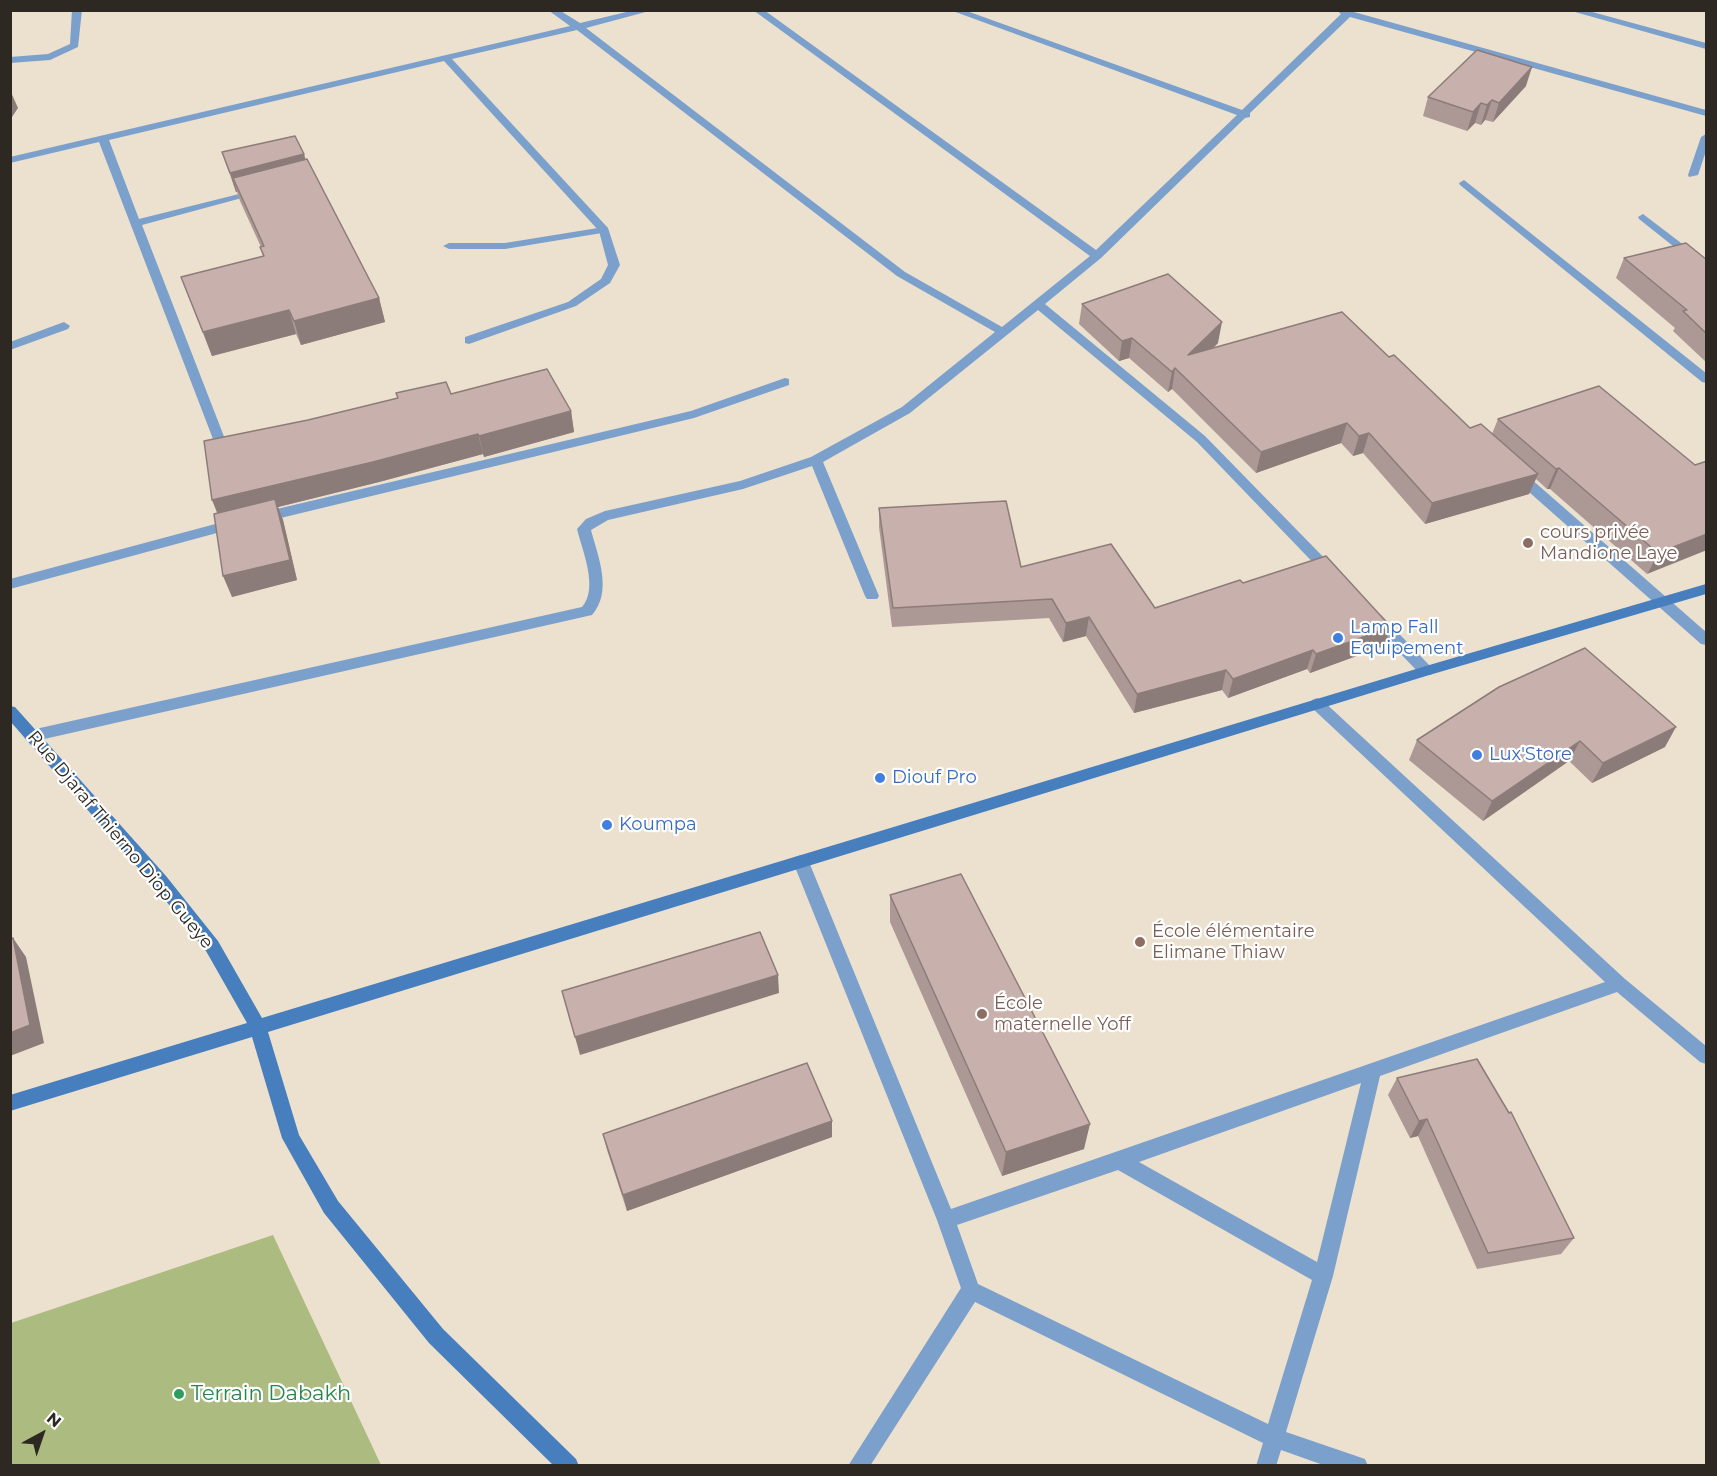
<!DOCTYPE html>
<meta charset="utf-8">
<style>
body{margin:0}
#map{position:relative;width:1717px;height:1476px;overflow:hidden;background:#ece0ce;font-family:Montserrat,sans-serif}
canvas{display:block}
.frame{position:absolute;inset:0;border:12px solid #2d2821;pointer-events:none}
.north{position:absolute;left:12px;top:1404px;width:60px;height:60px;-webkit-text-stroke:4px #fff;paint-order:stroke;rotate:40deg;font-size:16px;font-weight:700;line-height:24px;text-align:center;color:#2d2821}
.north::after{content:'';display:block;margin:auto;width:21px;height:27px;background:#2d2821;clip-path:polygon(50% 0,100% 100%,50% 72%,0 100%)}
</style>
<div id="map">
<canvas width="1717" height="1476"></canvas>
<div class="frame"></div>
<div class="north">N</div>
</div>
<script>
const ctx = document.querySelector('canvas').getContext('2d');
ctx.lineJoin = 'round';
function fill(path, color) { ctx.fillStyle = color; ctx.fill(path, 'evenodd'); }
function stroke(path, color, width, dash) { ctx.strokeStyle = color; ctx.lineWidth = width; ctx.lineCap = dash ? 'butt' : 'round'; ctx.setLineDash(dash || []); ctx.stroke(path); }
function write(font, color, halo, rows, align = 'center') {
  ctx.font = font + ' Montserrat,sans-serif'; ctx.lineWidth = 4.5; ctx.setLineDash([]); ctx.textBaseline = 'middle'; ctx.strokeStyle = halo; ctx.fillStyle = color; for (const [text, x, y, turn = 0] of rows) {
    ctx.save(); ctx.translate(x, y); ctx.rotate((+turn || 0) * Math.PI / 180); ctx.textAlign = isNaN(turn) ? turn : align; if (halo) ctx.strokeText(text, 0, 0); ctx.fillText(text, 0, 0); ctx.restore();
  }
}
fill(new Path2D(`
 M273,1235L381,1465H11V1323Z`), '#acbb80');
fill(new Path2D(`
 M604,227L608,228V232L505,249H449L443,246L449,243H505Z`), '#7ba0cb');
fill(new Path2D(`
 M72,10H82L78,47L50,60L10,63V57L48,54L70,44Z
 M548,10H559L580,23L635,10H653L586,28L905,272L1002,327L1090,256L753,10H764L1096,250L1237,115L950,10H964L1242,110L1341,14L1336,10H1355L1354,12L1706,110V116L1350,17L1250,113V117L1245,118L1101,258L1045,304L1205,436L1335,569L1337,572L1335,575H1325L1197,442L1038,310L910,413L823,462L879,596L877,599H867L865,596L812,466L743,489L608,520L591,530C598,557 613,591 592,615L31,742L26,740L24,736L26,732L31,730L582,607C599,588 582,550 577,529L586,519L605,511L740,481L811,457L902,407L995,332L897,276L577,30L452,59L608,228L620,265L610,283L576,306L469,344L465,343V337L568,302L601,279L608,265L599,231L444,61L109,140L139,219L259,189L264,192L142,225L230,452L224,456L218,452L99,142L10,163V157L570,26Z
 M1568,10H1585L1706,43V49Z
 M1706,134V151L1698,175L1689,177L1688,175L1701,137Z
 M1464,180L1706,373V383L1702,382L1460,185L1459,183Z
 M1643,214L1706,262V270L1702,269L1639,219L1638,217Z
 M64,322L70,326L68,329L10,350V342Z
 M785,378L789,379V385L694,418L260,523L253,518L260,513L691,411Z
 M1517,470L1522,471L1706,632V645L1701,644L1512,477L1511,474L1512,471Z
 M234,519L241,524L239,527L10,589V579Z
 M1376,614L1381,615L1431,667L1433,671L1431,675H1421L1371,623L1369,619Z
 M1317,698L1322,700L1625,979L1706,1046V1064L1700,1062L1617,992L1380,1076L1333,1276L1286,1432L1365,1459L1368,1466H1326L1281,1450L1276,1466H1256L1263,1443L975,1302L870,1466H848L961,1288L937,1220L793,862L795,857L801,855L807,857L809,862L951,1209L1605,982L1312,708L1310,704L1312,700ZM1361,1083L1317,1262L1139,1162ZM1118,1170L1312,1280L1268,1424L978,1284L957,1225Z`), '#7ba0cb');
fill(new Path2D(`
 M1706,584V594L1426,676L268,1032L299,1135L338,1201L443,1329L576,1459L579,1466H554L429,1343L324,1213L282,1138L252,1037L10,1111V1095L247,1023L206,951L154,886L10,721V706L15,707L166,876L218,941L262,1018L1426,666Z`), '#467ebe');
fill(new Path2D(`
 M1526,86L1493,122L1485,120L1481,125L1475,123L1467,131L1423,116L1428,97Z
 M222,152L304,154L305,159L379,298L385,322L301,345L296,334L212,356L181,277L263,256L260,247H261L240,201L237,192H236Z
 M1624,258L1707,260V363L1673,331L1675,328L1616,278Z
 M1082,304L1218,343L1212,349L1389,357L1470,428L1492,434L1498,419L1695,465L1707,461L1647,574L1550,489H1547L1536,479L1529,494L1425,524L1363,453L1353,456L1341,443L1256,473L1172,389L1168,392L1129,358L1119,361L1079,324Z
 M451,394L571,411L574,432L484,457L483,454L379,482L278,507L283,520L297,580L232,597L217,513Z
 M879,508L1021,567L1155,608L1384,646L1310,673L1307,669L1228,698L1222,690L1134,713L1086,636L1063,642L1049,618L892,627L879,527Z
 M1499,687L1665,747L1592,783L1569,761L1483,821L1409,760L1417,740Z
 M890,895L1084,1149L1002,1176L890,922Z
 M1397,1078L1574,1238L1561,1254L1477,1269L1418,1136L1410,1138L1388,1095Z
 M603,1134L832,1137L627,1211L607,1150Z`), '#ac9895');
fill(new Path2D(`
 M1532,67L1526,86L1493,122L1499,103Z
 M10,90L18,108L10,120Z
 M1492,100L1485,120L1481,125L1487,105Z
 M1481,103L1475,123L1467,131L1473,112Z
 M304,154L309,174L233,178L237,192H236L230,173Z
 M379,298L385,322L301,345L294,321Z
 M289,310L296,334L212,356L203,332Z
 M1222,322L1218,343L1185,376L1188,355Z
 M1132,338L1129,358L1119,361L1122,341Z
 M1175,368L1172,389L1168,392L1172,372Z
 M571,411L574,432L484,457L479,436Z
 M1347,423L1341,443L1256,473L1261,452Z
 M1369,433L1363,453L1353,456L1359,436Z
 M478,434L483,454L379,482L278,507L283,520L297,580L232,597L223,576L220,520L212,500Z
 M1559,468L1550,489H1547L1556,469Z
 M1538,474L1529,494L1425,524L1432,503Z
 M1707,534V550L1647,574L1658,553Z
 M1089,617L1086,636L1063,642L1066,623Z
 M1391,627L1384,646L1310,673L1316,654Z
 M1313,650L1307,669L1228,698L1233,679Z
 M1226,670L1222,690L1134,713L1137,694Z
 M1676,727L1665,747L1592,783L1603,763Z
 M1580,741L1569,761L1483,821L1492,801Z
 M13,938L26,957L44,1043L10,1056Z
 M778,975L779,993L580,1055L575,1037Z
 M1427,1119L1418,1136L1410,1138L1419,1121Z
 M832,1121V1137L627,1211L623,1195Z
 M1090,1124L1084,1149L1002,1176L1006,1152Z`), '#8c7c79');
const building = new Path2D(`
 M1477,50L1532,67L1499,103L1492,100L1487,105L1481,103L1473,112L1428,97Z
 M295,136L304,154L230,173L222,152Z
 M307,159L379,298L294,321L289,310L203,332L181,277L264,256L260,247L264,246L233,178Z
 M1686,243L1707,260V334L1683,311L1687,310L1624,258Z
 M1168,274L1222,322L1188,355L1342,312L1389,357L1394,355L1470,428L1481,424L1538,474L1432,503L1369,433L1359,436L1347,423L1261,452L1175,368L1172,372L1132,338L1122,341L1082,304Z
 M547,369L571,411L479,436L478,434L373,462L212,500L204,441L308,420L398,398L396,393L446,382L451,394Z
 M1599,386L1695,465L1707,461V534L1658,553L1559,468L1556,469L1498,419Z
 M275,499L290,560L223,576L214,514Z
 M1006,501L1021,567L1111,544L1155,608L1240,580L1243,583L1326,556L1391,627L1316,654L1313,650L1233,679L1226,670L1137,694L1089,617L1066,623L1052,599L893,608L879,508Z
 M1585,648L1676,727L1603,763L1580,741L1492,801L1417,740L1499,687Z
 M961,874L1090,1124L1006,1152L890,895Z
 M760,932L778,975L575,1037L562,991Z
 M13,938L30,1025L10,1033V939Z
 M1477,1059L1509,1113L1511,1112L1574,1238L1488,1253L1427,1119L1419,1121L1397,1078Z
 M807,1063L832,1121L623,1195L603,1134Z`);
fill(building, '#c8b1ad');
stroke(building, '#8c7c79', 1.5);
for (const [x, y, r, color] of [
 [1528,543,6,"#8d6e63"],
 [1338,638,6,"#3f7fe0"],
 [1477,755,6,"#3f7fe0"],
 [880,778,6,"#3f7fe0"],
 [607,825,6,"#3f7fe0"],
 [1140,942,6,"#8d6e63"],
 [982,1014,6,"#8d6e63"],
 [179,1394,6,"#2e9e5b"]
]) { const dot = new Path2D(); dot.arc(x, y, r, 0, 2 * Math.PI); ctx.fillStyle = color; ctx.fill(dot); stroke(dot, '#fff', 2); }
write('18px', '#785e54', '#fff', [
 ["cours privée",1540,533],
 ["Mandione Laye",1540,554],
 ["École élémentaire",1152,932],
 ["Elimane Thiaw",1152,953],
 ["École",994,1004],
 ["maternelle Yoff",994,1025]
], 'left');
write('18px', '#366cbe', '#fff', [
 ["Lamp Fall",1350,628],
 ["Equipement",1350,649],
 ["Lux'Store",1489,755],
 ["Diouf Pro",892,778],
 ["Koumpa",619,825]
], 'left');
write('18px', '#2d2821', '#fff', [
 ["Rue Djaraf Thierno Diop Gueye",120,840,50]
]);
write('21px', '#27864d', '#fff', [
 ["Terrain Dabakh",191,1394]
], 'left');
</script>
